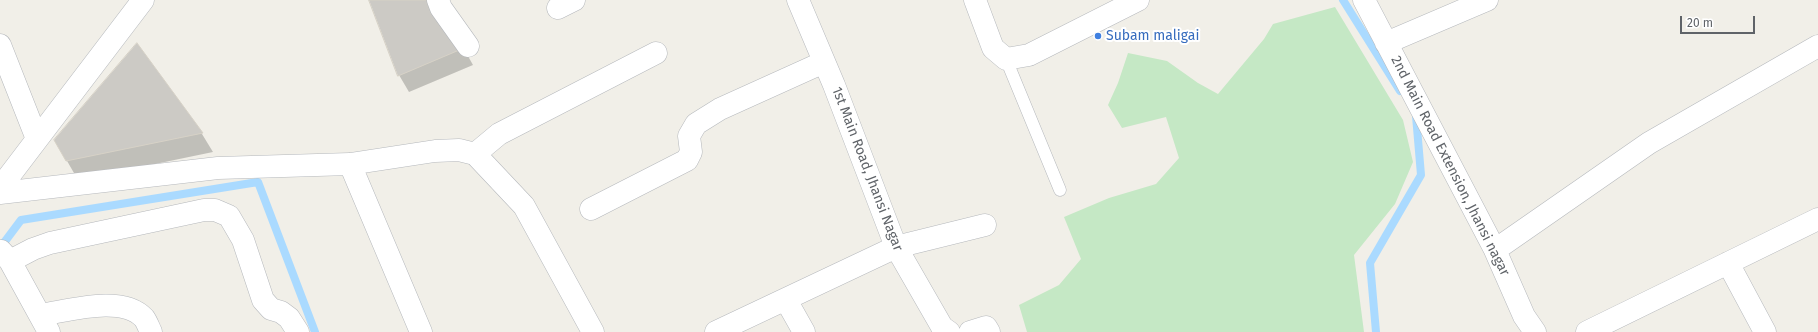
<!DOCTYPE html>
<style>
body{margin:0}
#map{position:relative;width:1818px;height:332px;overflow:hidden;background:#f1efe8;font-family:"Fira Sans",sans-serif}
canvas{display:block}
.scale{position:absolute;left:1680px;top:16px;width:75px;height:18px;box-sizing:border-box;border:2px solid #5f6368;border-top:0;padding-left:5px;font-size:12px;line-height:14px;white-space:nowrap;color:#5f6368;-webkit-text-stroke:3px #fff;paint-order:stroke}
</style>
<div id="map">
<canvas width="1818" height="332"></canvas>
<div class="scale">20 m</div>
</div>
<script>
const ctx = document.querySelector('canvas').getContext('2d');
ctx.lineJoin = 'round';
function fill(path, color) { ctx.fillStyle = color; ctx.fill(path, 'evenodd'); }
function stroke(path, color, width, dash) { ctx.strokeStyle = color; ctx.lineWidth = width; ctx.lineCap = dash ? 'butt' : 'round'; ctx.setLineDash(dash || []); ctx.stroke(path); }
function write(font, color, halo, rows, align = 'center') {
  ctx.font = font + ' "Fira Sans",sans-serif'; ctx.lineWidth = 4; ctx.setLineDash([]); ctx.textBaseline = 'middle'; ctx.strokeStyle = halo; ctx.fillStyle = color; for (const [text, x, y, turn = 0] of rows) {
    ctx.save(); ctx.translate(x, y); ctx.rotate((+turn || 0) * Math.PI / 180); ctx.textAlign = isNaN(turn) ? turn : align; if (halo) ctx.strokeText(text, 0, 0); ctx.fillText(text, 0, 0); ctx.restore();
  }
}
fill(new Path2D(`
 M1335,7L1403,120L1413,162L1395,204L1354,255L1364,332H1027L1019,305L1059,285L1081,259L1064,217L1109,198L1156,184L1179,158L1166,117L1122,128L1108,105L1118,83L1128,53L1167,61L1198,83L1218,94L1264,39L1273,24Z`), '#c5e8c5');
fill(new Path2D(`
 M370,0L464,49L473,65L409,92L399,75Z
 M137,44L202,134L213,152L78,180L55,140Z`), '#0003');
stroke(new Path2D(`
 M1343,0L1400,91
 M0,248L21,220L258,182L315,332
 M1376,332L1370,263L1421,175L1416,116`), '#aadaff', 8);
const building = new Path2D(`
 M369,0H430L464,48L398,76Z
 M137,43L203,133L66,161L54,140Z`);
fill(building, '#cccac5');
stroke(building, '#d6d1c6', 1);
const service = new Path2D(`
 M1006,59L1060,190`);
const minor = new Path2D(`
 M438,0L441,8L468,46
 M798,0L834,85L896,247L942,327L949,332
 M975,0L993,48L1006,59L1029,55L1138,0
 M1364,0L1495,250L1524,316L1535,332
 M558,8L574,0
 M1386,43L1487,0
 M0,45L37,139
 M475,154L499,134L656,53
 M350,164L421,332
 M0,188L143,0
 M0,193L218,168L350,164L435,151L459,150L475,154L524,206L593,332
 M591,209L687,160L691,152L689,136L696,124L720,109L824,62
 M1495,250L1649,143L1818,46
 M1,251L10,261L49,332
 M10,261L33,249L50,243L204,210H215L229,216L243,240L263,300L271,309L281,312L289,318L298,332
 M1728,263L1765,332
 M786,300L804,332
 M40,315C68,311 122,294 144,318C147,322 149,328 151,332
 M716,332L896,247L985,225
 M970,332L986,327L989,332
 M1587,332L1818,219`);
stroke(service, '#b5b8bc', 13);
stroke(minor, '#b5b8bc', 23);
stroke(service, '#fff', 12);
stroke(minor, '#fff', 22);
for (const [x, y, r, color] of [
 [1098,36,4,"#3f7fe0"]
]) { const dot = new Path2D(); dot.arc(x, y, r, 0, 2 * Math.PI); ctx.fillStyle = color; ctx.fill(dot); stroke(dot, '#fff', 1.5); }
write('14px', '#366cbe', '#fff', [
 ["Subam maligai",1106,36]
], 'left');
write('14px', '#5f6368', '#fff', [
 ["2nd Main Road Extension, Jhansi nagar",1450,166,63],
 ["1st Main Road, Jhansi Nagar",867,169,69]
]);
</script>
